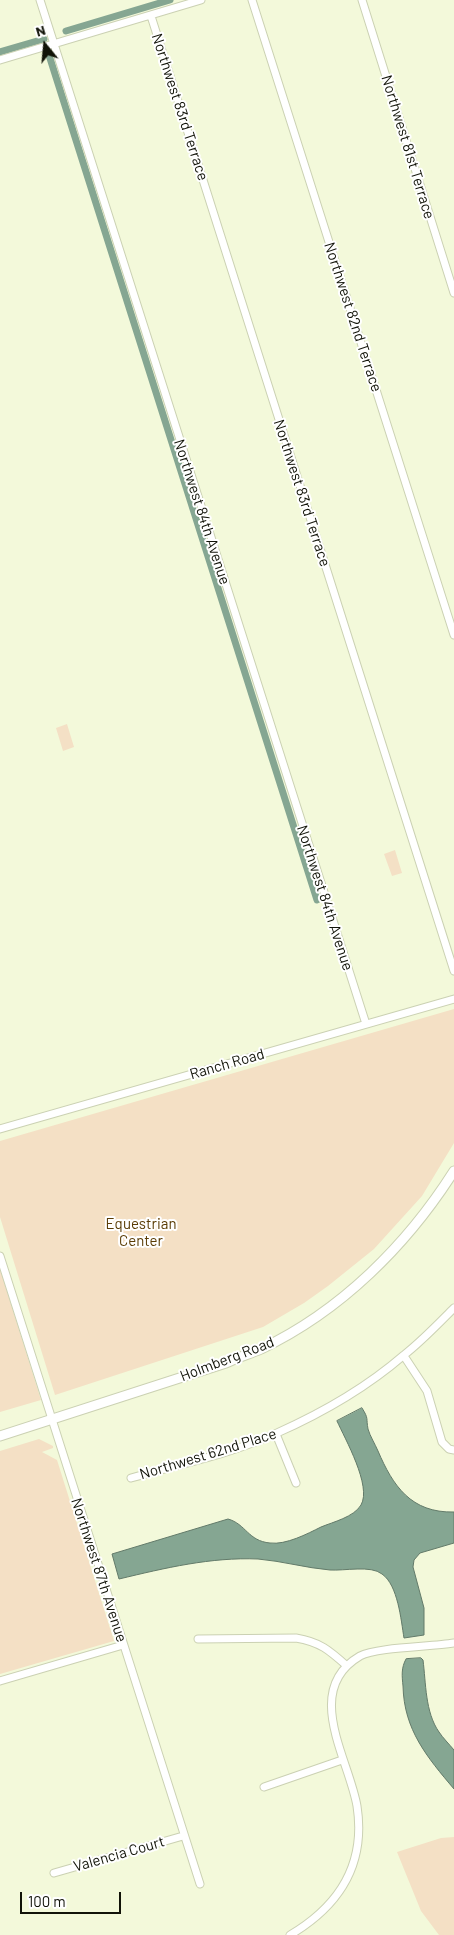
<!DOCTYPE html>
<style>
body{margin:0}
#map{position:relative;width:454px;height:1935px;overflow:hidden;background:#f3f9da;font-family:Barlow,sans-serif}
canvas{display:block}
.north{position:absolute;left:20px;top:20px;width:50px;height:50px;-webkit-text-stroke:4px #fff;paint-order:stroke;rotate:343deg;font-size:14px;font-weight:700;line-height:20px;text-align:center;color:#111308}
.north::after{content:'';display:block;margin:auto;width:18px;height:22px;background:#111308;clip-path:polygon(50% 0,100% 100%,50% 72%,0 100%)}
.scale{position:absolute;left:20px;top:1892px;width:101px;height:22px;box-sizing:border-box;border:2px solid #111308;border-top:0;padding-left:6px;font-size:15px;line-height:18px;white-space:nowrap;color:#111308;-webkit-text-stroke:4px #fff;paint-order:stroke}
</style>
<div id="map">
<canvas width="454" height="1935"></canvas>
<div class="north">N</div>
<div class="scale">100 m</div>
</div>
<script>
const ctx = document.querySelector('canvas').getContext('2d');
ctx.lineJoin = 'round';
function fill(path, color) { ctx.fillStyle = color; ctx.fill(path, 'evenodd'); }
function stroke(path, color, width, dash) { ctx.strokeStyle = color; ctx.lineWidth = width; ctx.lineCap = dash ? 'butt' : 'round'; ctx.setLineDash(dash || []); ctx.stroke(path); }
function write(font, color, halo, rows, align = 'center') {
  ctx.font = font + ' Barlow,sans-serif'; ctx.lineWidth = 4; ctx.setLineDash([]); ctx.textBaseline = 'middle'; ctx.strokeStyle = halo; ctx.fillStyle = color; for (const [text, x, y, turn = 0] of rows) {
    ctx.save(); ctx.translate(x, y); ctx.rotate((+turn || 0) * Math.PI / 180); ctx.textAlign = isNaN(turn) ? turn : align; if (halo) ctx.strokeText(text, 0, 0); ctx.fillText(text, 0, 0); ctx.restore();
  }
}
fill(new Path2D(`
 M67,724L74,747L63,751L56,728Z
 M395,850L402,873L392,876L384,854Z
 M454,1009V1143L422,1196L374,1249L328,1286L304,1303L263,1327L55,1395L0,1217V1141Z
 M0,1269L41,1400L0,1412Z
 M39,1439L53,1446V1448L42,1452L57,1460L114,1641L0,1674V1451Z
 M454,1837V1935H439L421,1911L397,1852L441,1838Z`), '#f4e0c5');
const water = new Path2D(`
 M362,1408C369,1419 366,1418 368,1429C370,1436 375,1444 378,1451C393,1486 411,1513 454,1512V1543L420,1553L414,1560L413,1567L424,1608V1635L404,1638C401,1620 398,1585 382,1574C371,1565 344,1571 330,1570C306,1568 282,1561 258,1559C211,1557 165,1568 119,1579L112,1554L228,1519C246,1524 248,1541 270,1543C286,1545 307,1534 321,1527C333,1522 354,1517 361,1505C372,1486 345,1439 337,1421Z
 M421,1658L423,1660C426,1683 425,1712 439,1732C443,1738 449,1744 454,1750V1789C427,1757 404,1730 403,1686C402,1676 401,1668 406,1659Z`);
fill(water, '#85a692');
stroke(water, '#627a69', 1);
stroke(new Path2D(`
 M66,31L170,0
 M0,52L44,39
 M48,52L317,900`), '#85a692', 7);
const minor = new Path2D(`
 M40,0L366,1024
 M252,0L454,635
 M362,0L454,293
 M151,16L454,971
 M0,60L201,0
 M0,1129L454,999
 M0,1256L200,1884
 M404,1356L427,1391L442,1442L449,1449L454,1450
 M276,1434L296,1483
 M131,1478C180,1464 231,1454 277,1433C322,1413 367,1387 404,1355C422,1341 438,1324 454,1308
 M198,1639L296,1638C320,1642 329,1650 347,1666
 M0,1681L123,1645
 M264,1787L342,1760
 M54,1873L183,1836
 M290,1935C339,1906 366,1864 357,1806C349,1759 302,1690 360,1656C377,1647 431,1647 454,1643`);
const tertiary = new Path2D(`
 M0,1436L226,1363C237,1358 249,1354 261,1349C341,1311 407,1245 454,1171`);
stroke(minor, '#cbd1b3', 9);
stroke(tertiary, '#cbd1b3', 11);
stroke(minor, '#fff', 7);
stroke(tertiary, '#fff', 9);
write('15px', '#111308', '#fff', [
 ["Northwest 83rd Terrace",180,107,72],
 ["Northwest 81st Terrace",408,147,73],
 ["Northwest 82nd Terrace",353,317,72],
 ["Northwest 83rd Terrace",302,493,72],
 ["Northwest 84th Avenue",202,512,72],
 ["Northwest 84th Avenue",325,898,72],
 ["Ranch Road",227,1064,-16],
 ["Holmberg Road",227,1359,-21],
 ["Northwest 62nd Place",208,1454,-17],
 ["Northwest 87th Avenue",99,1570,72],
 ["Valencia Court",119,1854,-16]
]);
write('15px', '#5a3c05', '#fff', [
 ["Equestrian",141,1224],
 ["Center",141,1241]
]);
</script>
